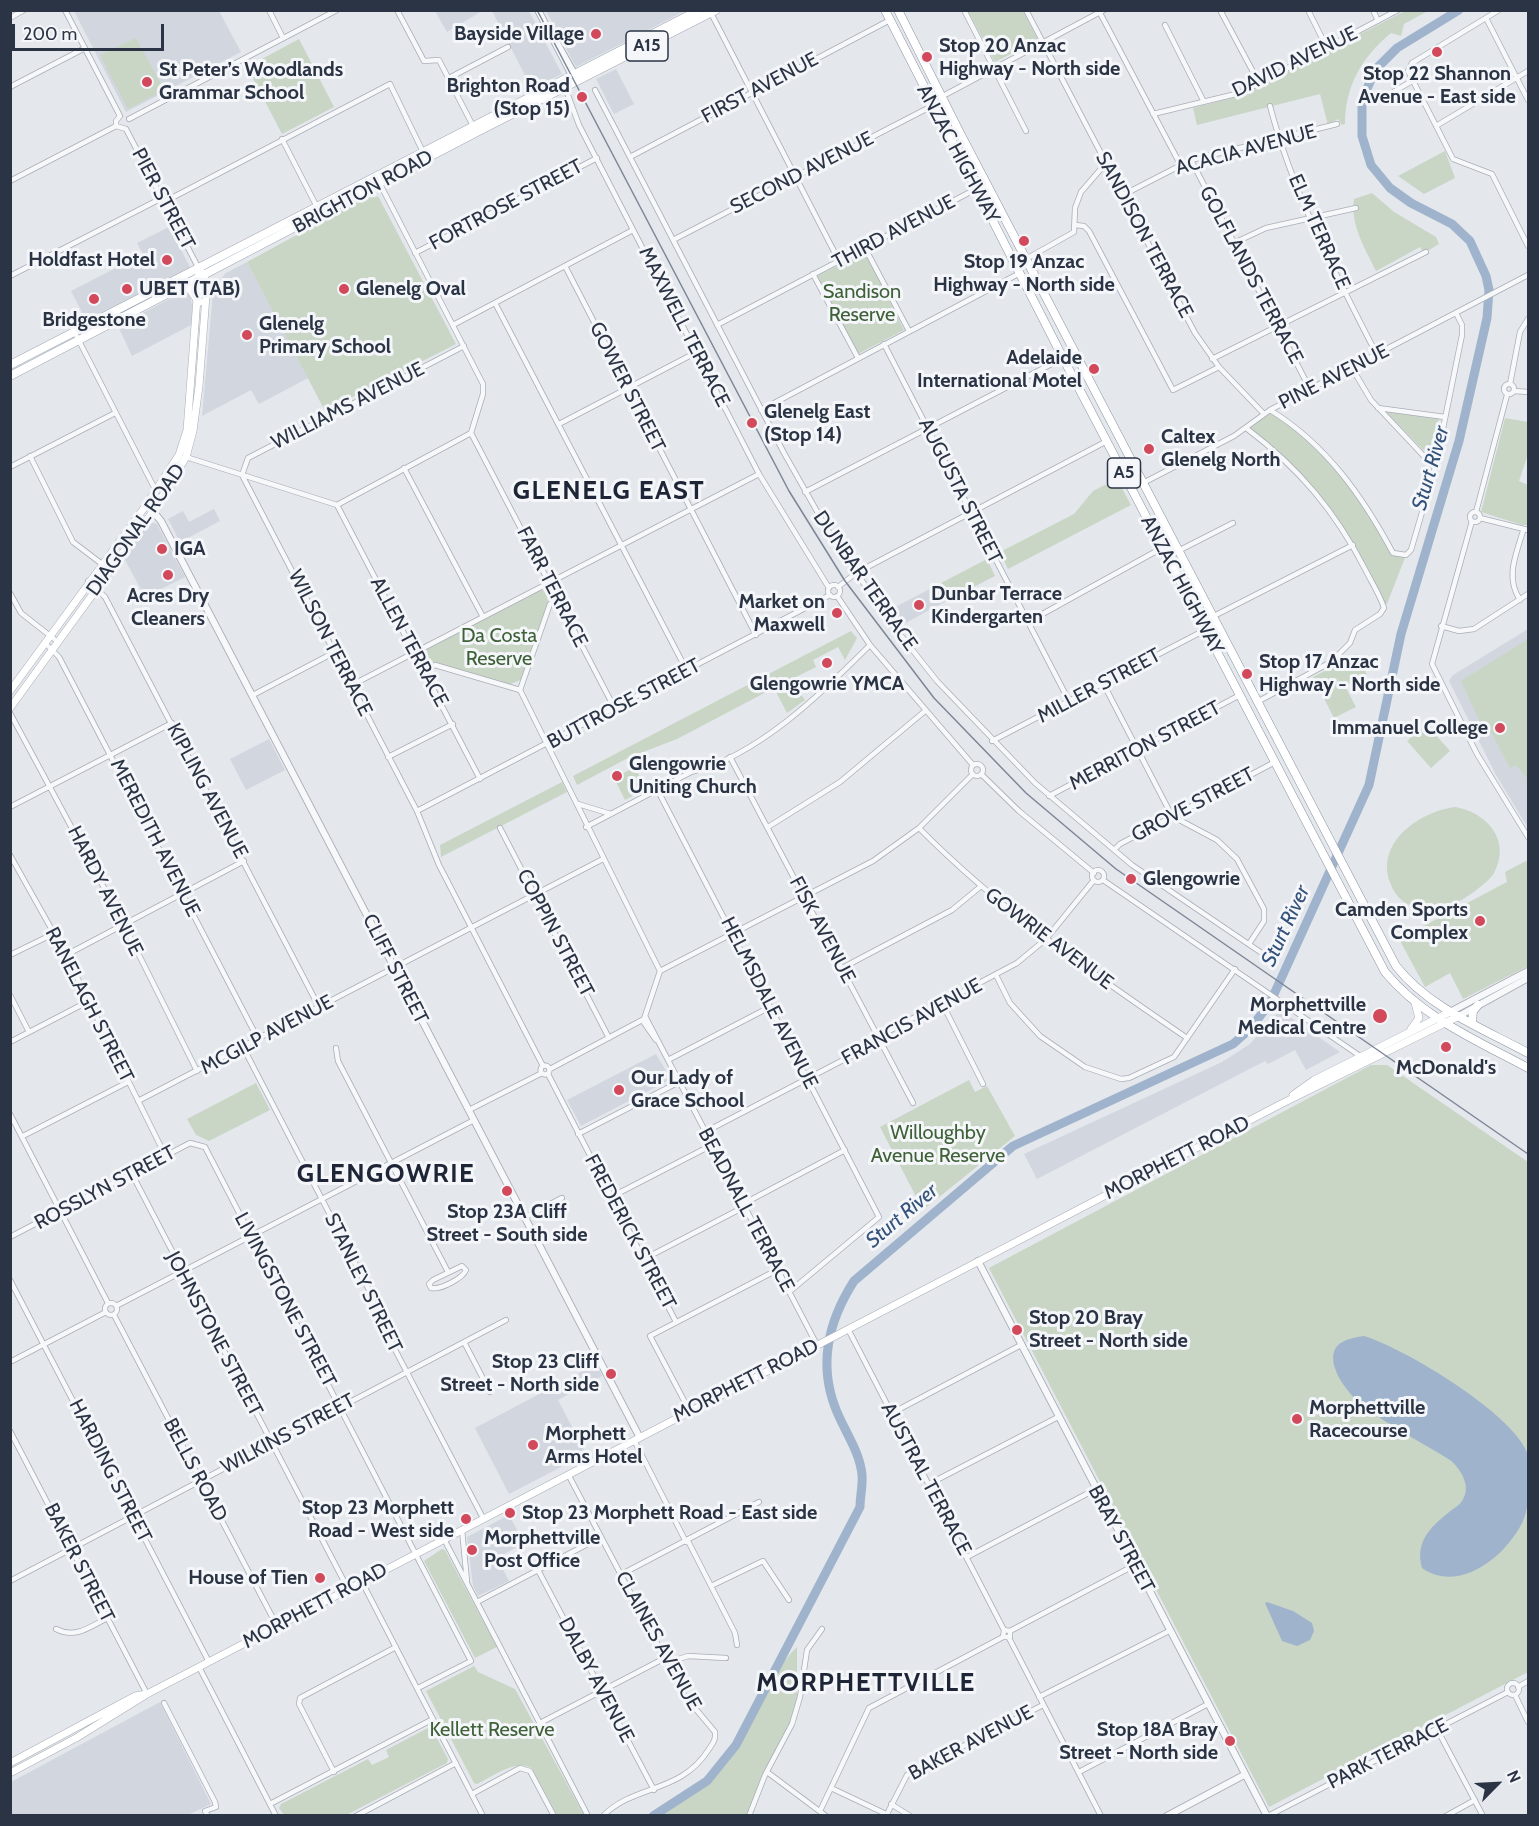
<!DOCTYPE html>
<meta charset="utf-8">
<style>
body{margin:0}
#map{position:relative;width:1539px;height:1826px;overflow:hidden;background:#e4e7ec;font-family:Cabin,sans-serif}
canvas{display:block}
.frame{position:absolute;inset:0;border:12px solid #2b3445;pointer-events:none}
.north{position:absolute;left:1467px;top:1754px;width:60px;height:60px;-webkit-text-stroke:4px #f4f6f9;paint-order:stroke;rotate:66deg;font-size:16px;font-weight:700;line-height:24px;text-align:center;color:#2b3445}
.north::after{content:'';display:block;margin:auto;width:21px;height:27px;background:#2b3445;clip-path:polygon(50% 0,100% 100%,50% 72%,0 100%)}
.scale{position:absolute;left:12px;top:24px;width:152px;height:27px;box-sizing:border-box;border:3px solid #2b3445;border-top:0;padding-left:8px;font-size:18px;line-height:21px;white-space:nowrap;color:#2b3445;-webkit-text-stroke:4px #f4f6f9;paint-order:stroke}
</style>
<div id="map">
<canvas width="1539" height="1826"></canvas>
<div class="frame"></div>
<div class="north">N</div>
<div class="scale">200 m</div>
</div>
<script>
const ctx = document.querySelector('canvas').getContext('2d');
ctx.lineJoin = 'round';
function fill(path, color) { ctx.fillStyle = color; ctx.fill(path, 'evenodd'); }
function stroke(path, color, width, dash) { ctx.strokeStyle = color; ctx.lineWidth = width; ctx.lineCap = dash ? 'butt' : 'round'; ctx.setLineDash(dash || []); ctx.stroke(path); }
function write(font, color, halo, rows, align = 'center') {
  ctx.font = font + ' Cabin,sans-serif'; ctx.lineWidth = 6; ctx.setLineDash([]); ctx.textBaseline = 'middle'; ctx.strokeStyle = halo; ctx.fillStyle = color; for (const [text, x, y, turn = 0] of rows) {
    ctx.save(); ctx.translate(x, y); ctx.rotate((+turn || 0) * Math.PI / 180); ctx.textAlign = isNaN(turn) ? turn : align; if (halo) ctx.strokeText(text, 0, 0); ctx.fillText(text, 0, 0); ctx.restore();
  }
}
fill(new Path2D(`
 M74,11H219L241,52L126,112Z
 M435,11H482L447,32Z
 M492,11H529L562,74L532,89Z
 M546,11H685L576,67Z
 M616,69L634,104L614,114L596,79Z
 M169,227L191,269L87,322L71,291L143,254L137,243Z
 M247,262L308,378L259,404L251,390L202,416L213,293L218,282L226,273Z
 M187,293L190,296L193,310L191,325L132,356L118,326L171,298Z
 M214,509L220,521L180,542L168,519L183,511L189,522Z
 M150,522L157,524L185,577L145,597L124,558Z
 M941,583L950,599L900,626L888,611Z
 M1528,629V828L1496,775L1449,681L1453,675Z
 M269,739L285,770L246,790L230,759Z
 M1280,1010L1340,1052L1306,1070L1295,1050L1268,1064L1265,1061L1037,1179L1024,1154L1222,1062L1250,1044Z
 M656,1054L671,1079L581,1126L567,1100Z
 M596,1364L602,1376L558,1400L586,1454L509,1494L475,1428Z
 M509,1515L524,1543L497,1558L509,1581L478,1596L473,1586L467,1537Z
 M160,1702L211,1804L188,1815H11V1782Z`), '#d2d6de');
fill(new Path2D(`
 M968,11H1023L1038,40L995,62Z
 M1405,11H1428L1404,24L1401,36L1391,33C1362,57 1345,86 1345,124L1342,125L1338,119L1328,125L1320,94L1197,125L1193,108L1240,96Z
 M136,38L164,90L128,109L100,55Z
 M299,39L334,107L282,134L247,67Z
 M1445,151L1455,178L1424,194L1398,176Z
 M1372,193L1394,212L1436,237L1439,244L1424,253L1420,247L1376,271C1365,249 1350,224 1354,199Z
 M372,194L374,198L378,196L456,344L325,411L247,262Z
 M865,252L904,330L858,354L817,276Z
 M1270,410L1319,448L1355,489L1393,553L1406,555L1387,604H1383L1353,545L1319,495L1246,428Z
 M1389,411L1439,419L1431,458L1387,413Z
 M1505,418L1528,422V454L1519,481L1528,485V525H1522L1481,512Z
 M1117,479L1131,505L1008,569L1000,552L1074,514L1093,491Z
 M987,559L995,576L950,599L941,583Z
 M541,590L546,591L548,602L523,679L508,685L435,663L427,657V649Z
 M851,631L857,638L845,660L838,647L813,660L816,667L790,680L805,700L787,713L774,688L677,739L630,757L577,785L573,776Z
 M1528,639V779L1516,765L1510,768L1491,732L1486,735L1461,681Z
 M1357,654L1367,675L1345,686L1356,707L1334,718L1313,677Z
 M1426,724L1450,751L1431,768L1407,741Z
 M635,767L646,789L625,800L614,778Z
 M562,782L567,792L441,857L440,845Z
 M1455,807C1486,812 1512,840 1494,873C1487,885 1455,906 1442,909C1430,912 1421,909 1410,905C1401,902 1393,892 1390,882C1376,842 1419,812 1455,807Z
 M1528,860V966L1463,999L1450,973L1425,987L1399,939L1507,882L1505,872Z
 M1371,1065H1387L1528,1162V1672L1269,1807L989,1268Z
 M969,1080L975,1092L987,1086L1015,1136L923,1210L880,1127Z
 M256,1083L270,1110L209,1141L196,1135L187,1119Z
 M442,1549L445,1550L497,1647L475,1658L424,1561Z
 M797,1647V1707L748,1815L653,1816C675,1801 703,1788 720,1767C751,1730 762,1681 797,1647Z
 M474,1666L478,1672L515,1689L584,1815H557L532,1768C515,1759 493,1776 477,1784L474,1783L426,1691Z
 M428,1728L432,1729L448,1759L447,1763L346,1815H284L279,1808L281,1804L368,1759L372,1765L389,1757L386,1750Z`), '#c9d6c5');
fill(new Path2D(`
 M1364,1336C1404,1348 1516,1415 1528,1455C1532,1471 1530,1508 1522,1523C1505,1557 1459,1594 1422,1568C1415,1543 1429,1528 1448,1513C1452,1509 1459,1506 1462,1501C1472,1487 1461,1469 1450,1460C1421,1442 1389,1426 1362,1405C1349,1395 1322,1362 1338,1345C1345,1339 1356,1337 1364,1336Z
 M1267,1602L1293,1611L1312,1623L1314,1631L1310,1640L1297,1646L1282,1641L1265,1603Z`), '#9fb4cc');
stroke(new Path2D(`
 M653,1816L707,1781L736,1745L860,1507C860,1497 863,1485 862,1475C860,1451 843,1429 835,1407C818,1362 829,1320 854,1281L1013,1146L1233,1044L1250,1029L1270,1003L1369,785L1401,634L1459,441L1487,318L1489,290L1486,276L1470,241L1452,224L1411,203L1390,188L1371,165L1362,136V101L1375,70L1397,48L1459,10`), '#9fb4cc', 9);
const minor = new Path2D(`
 M65,10L120,116
 M269,10L283,38
 M397,10L424,61L439,60L473,126
 M964,10L1026,131
 M1026,10L1195,333L1219,367L1264,414
 M1220,10L1259,83
 M1308,10L1327,48
 M1373,10L1378,21
 M1499,10L1412,63L1408,71L1453,159L1492,174L1528,246
 M711,13L839,261
 M1100,13L1180,164
 M10,18L24,10
 M1486,18L1528,100
 M1165,25L1204,102
 M449,78L508,47
 M10,87L85,48
 M565,87L579,125L759,474L829,588
 M595,90L784,453L827,529L887,618L937,681L1035,783L1132,865L1272,960
 M941,97L1104,10
 M1378,101L1412,81
 M1270,106C1293,194 1336,275 1377,355
 M1153,114L1240,93L1398,10
 M120,116L116,121V126L126,129
 M129,119L337,10
 M1436,126L1528,71
 M126,129L199,269
 M282,139L318,209
 M630,157L890,20
 M1191,160L1310,389
 M10,181L116,126
 M379,182L483,384V394L471,433
 M1123,195L1191,160L1337,124
 M164,202L390,84L423,152
 M1075,225L1084,226L1089,231L1173,390L1219,367
 M673,240L932,106
 M1234,243L1266,228L1356,208
 M865,248L909,331
 M415,253L597,158
 M1026,259L1074,232L1075,208L1081,192L1106,163
 M565,266L756,635
 M813,274L858,358
 M10,276L162,198
 M495,303L687,671
 M453,325L633,230
 M717,325L976,189
 M75,333L156,491
 M884,344L1069,701
 M464,346L248,458L242,475L417,811L439,865L543,1066
 M1212,359L1426,252
 M1352,368L1371,400L1435,468
 M1504 389a5 5 0 1 1 10 0a5 5 0 1 1-10 0Z
 M1510,384L1520,332L1528,319
 M1514,391L1528,392
 M1378,408L1445,417
 M761,410L1020,273
 M1270,410C1326,444 1363,497 1393,553L1406,555L1411,550L1435,468L1462,335V325L1456,313
 M559,424L697,352
 M1246,428C1299,468 1336,512 1366,571C1372,583 1380,595 1384,608L1380,614L1355,630L1350,643L1331,662L1257,702
 M471,433L615,709
 M30,456L73,542L110,570
 M186,457L337,505
 M10,467L115,413
 M404,468L483,617
 M1143,483L1234,436L1270,410L1528,275
 M805,492L1063,358
 M337,505L480,779
 M337,505L471,433
 M1470 517a5 5 0 1 1 10 0a5 5 0 1 1-10 0Z
 M1476,512L1507,395
 M1480,518L1528,530
 M1472,521L1432,664L1477,754L1528,837
 M1178,551L1233,523
 M88,581L105,597L319,1007
 M828 591a6 6 0 1 1 12 0a6 6 0 1 1-12 0Z
 M838,587L856,573L1107,441
 M10,593L21,613L58,642
 M837,596L870,645L973,765
 M1520,600C1505,577 1516,555 1523,531
 M1212,617L1353,545
 M1028,622L1162,548
 M1441,626L1459,631L1474,629L1528,594
 M45,643L59,657L258,1039
 M424,671L435,665L520,690L550,604L558,598
 M1103,683L1172,816L1217,840L1237,859L1264,909V921L1249,944
 M352,685L759,474
 M520,690L660,971L644,1019L550,1069
 M253,695L335,652
 M10,713L124,925L197,1071
 M992,741L1205,630
 M388,757L453,724
 M730,757L913,1103
 M971 770a6 6 0 1 1 12 0a6 6 0 1 1-12 0Z
 M981,774L1019,811L1094,873
 M657,789L879,1217L789,1292
 M1049,796L1240,695
 M578,804L611,814
 M10,807L172,723
 M417,811L830,595
 M586,827L691,772C757,757 823,692 870,645
 M768,827L840,782L925,711
 M500,828L609,1038
 M919,828C1000,910 1093,974 1187,1038
 M1114,850L1120,844L1275,762
 M10,855L66,955L166,1157
 M1092 876a6 6 0 1 1 12 0a6 6 0 1 1-12 0Z
 M1103,880L1360,1056
 M10,955L53,934
 M66,955L244,861
 M842,968L952,910L980,887
 M660,971L873,861L919,828L973,774
 M996,975L1010,1003L1040,1036L1085,1067L1121,1079L1129,1078L1174,1057L1235,969
 M10,995L29,1032
 M942,1003L983,1084
 M645,1016L817,1345
 M642,1020L656,1040
 M10,1042L89,1001
 M243,1047L369,1290L378,1317L483,1518
 M336,1048L338,1061L448,1272
 M668,1060L770,1007
 M540.5 1070a4.5 4.5 0 1 1 9 0a4.5 4.5 0 1 1-9 0Z
 M548,1074L676,1322
 M138,1101L603,859
 M469,1110L542,1073
 M10,1114L108,1303
 M705,1132L872,1045L885,1033L1017,963L1046,939L1094,880
 M578,1134L679,1082
 M23,1136L128,1082
 M132,1174L348,1589
 M611,1197L712,1145
 M743,1204L845,1150
 M525,1217L562,1198
 M10,1237L190,1143L205,1147L471,1661L418,1688
 M644,1259L744,1207
 M462,1266L466,1270C463,1278 441,1290 431,1288L429,1284L433,1280Z
 M10,1280L209,1662
 M105 1309a6 6 0 1 1 12 0a6 6 0 1 1-12 0Z
 M116,1306L474,1120
 M114,1315L277,1626
 M848,1329L1004,1630
 M464,1342L490,1392
 M10,1362L106,1312
 M689,1410L650,1336L777,1270
 M892,1413L1021,1345
 M10,1431L147,1694
 M634,1440L686,1542
 M568,1474L684,1695L715,1732C716,1740 713,1743 709,1749C681,1794 634,1784 603,1816
 M929,1484L1058,1417
 M462,1530L467,1581
 M444,1539L588,1816
 M688,1541L735,1633L737,1645
 M967,1557L1096,1489
 M538,1570L654,1790
 M620,1575L759,1502
 M10,1581L506,1320
 M362,1582L483,1816
 M711,1586L763,1561L789,1600
 M477,1602L601,1537
 M56,1629C75,1639 90,1627 107,1618
 M1010,1631V1637H1003L1004,1630L1010,1631L1135,1565
 M1009,1638L1101,1816
 M666,1663L688,1656L726,1658
 M199,1667L276,1816
 M1507 1689a6 6 0 1 1 12 0a6 6 0 1 1-12 0Z
 M1518,1687L1528,1681
 M1515,1695L1528,1722
 M1039,1697L1169,1631
 M164,1703L215,1802L216,1807L205,1811L208,1816
 M540,1723L663,1659
 M1437,1729L1483,1816
 M334,1772L299,1704L300,1698L396,1647
 M767,1772L826,1816
 M1079,1772L1208,1704
 M831,1788L886,1814
 M472,1794L520,1768L530,1771L554,1816
 M270,1804L433,1719
 M891,1804L910,1816
 M820,1811L869,1708L1003,1637
 M356,1816L456,1763
 M749,1816L765,1775L792,1724L800,1697L807,1650L822,1629
 M886,1816L907,1775L1043,1705
 M1268,1816L1508,1692
 M1446,1816L1475,1800`);
const tertiary = new Path2D(`
 M538,10L574,79
 M553,36L576,77
 M147,504L161,521L639,1436
 M1450,1012L1528,971
 M1459,1016L1528,978
 M978,1261L1267,1816
 M1167,1816L1244,1775`);
const secondary = new Path2D(`
 M10,691L147,504L179,455L187,430L199,272
 M10,708L154,510L186,457L193,431L199,386L207,283L199,269
 M1411,1029L1419,1018L1415,1003
 M1293,1095L1314,1080L1450,1012
 M10,1763L135,1696L147,1694
 M10,1773L76,1738L147,1694L1281,1104L1459,1016`);
const primary = new Path2D(`
 M180,288L190,289L199,302
 M10,365L699,10
 M10,376L477,132L716,10`);
const trunk = new Path2D(`
 M885,10L1063,358L1385,972C1423,1018 1476,1040 1528,1068
 M898,10L960,133L1396,966C1429,1008 1482,1028 1528,1053
 M1472,1023L1473,1011L1478,1005`);
stroke(minor, '#a9aeb7', 6);
stroke(tertiary, '#a9aeb7', 8);
stroke(secondary, '#a9aeb7', 8);
stroke(primary, '#a3abb8', 9);
stroke(trunk, '#8b94a3', 9);
stroke(minor, '#f7f8fa', 4.5);
stroke(tertiary, '#f7f8fa', 6);
stroke(secondary, '#fff', 7);
stroke(primary, '#fff', 8);
stroke(trunk, '#fff', 8);
stroke(new Path2D(`
 M537,10L789,491L845,581L934,698L1026,793L1116,869L1528,1154`), '#7d8696', 1.5);
for (const [x, y, r, color] of [
 [596,34,6,"#d1495b"],
 [1437,52,6,"#d1495b"],
 [927,57,6,"#d1495b"],
 [147,82,6,"#d1495b"],
 [582,97,6,"#d1495b"],
 [1024,241,6,"#d1495b"],
 [167,260,6,"#d1495b"],
 [127,289,6,"#d1495b"],
 [344,289,6,"#d1495b"],
 [94,299,6,"#d1495b"],
 [247,335,6,"#d1495b"],
 [1094,369,6,"#d1495b"],
 [752,423,6,"#d1495b"],
 [1149,449,6,"#d1495b"],
 [162,549,6,"#d1495b"],
 [168,575,6,"#d1495b"],
 [919,605,6,"#d1495b"],
 [837,613,6,"#d1495b"],
 [827,663,6,"#d1495b"],
 [1247,674,6,"#d1495b"],
 [1500,728,6,"#d1495b"],
 [617,776,6,"#d1495b"],
 [1131,879,6,"#d1495b"],
 [1480,921,6,"#d1495b"],
 [1380,1016,8,"#d1495b"],
 [1446,1047,6,"#d1495b"],
 [619,1090,6,"#d1495b"],
 [507,1191,6,"#d1495b"],
 [1017,1330,6,"#d1495b"],
 [611,1374,6,"#d1495b"],
 [1297,1419,6,"#d1495b"],
 [533,1445,6,"#d1495b"],
 [510,1513,6,"#d1495b"],
 [466,1519,6,"#d1495b"],
 [472,1550,6,"#d1495b"],
 [320,1578,6,"#d1495b"],
 [1230,1741,6,"#d1495b"]
]) { const dot = new Path2D(); dot.arc(x, y, r, 0, 2 * Math.PI); ctx.fillStyle = color; ctx.fill(dot); stroke(dot, '#f4f6f9', 2); }
for (const [x, y, w] of [
 [647,46,42],
 [1124,473,33]
]) { const box = new Path2D(); box.roundRect(x - w / 2, y - 15, w, 30, 4.5); ctx.fillStyle = '#f4f6f9'; ctx.fill(box); stroke(box, '#2b3445', 1.5); }
write('bold 18px', '#2b3445', null, [
 ["A15",647,46],
 ["A5",1124,473]
]);
write('bold 20px', '#2b3445', '#f4f6f9', [
 ["Bayside Village",584,34,"right"],
 ["Stop 20 Anzac",939,46],
 ["Highway - North side",939,69],
 ["St Peter’s Woodlands",159,70],
 ["Grammar School",159,93],
 ["Stop 22 Shannon",1437,74,"center"],
 ["Avenue - East side",1437,97,"center"],
 ["Brighton Road",570,86,"right"],
 ["(Stop 15)",570,109,"right"],
 ["Holdfast Hotel",155,260,"right"],
 ["Stop 19 Anzac",1024,262,"center"],
 ["Highway - North side",1024,285,"center"],
 ["UBET (TAB)",139,289],
 ["Glenelg Oval",356,289],
 ["Bridgestone",94,320,"center"],
 ["Glenelg",259,324],
 ["Primary School",259,347],
 ["Adelaide",1082,358,"right"],
 ["International Motel",1082,381,"right"],
 ["Glenelg East",764,412],
 ["(Stop 14)",764,435],
 ["Caltex",1161,437],
 ["Glenelg North",1161,460],
 ["IGA",174,549],
 ["Dunbar Terrace",931,594],
 ["Kindergarten",931,617],
 ["Acres Dry",168,596,"center"],
 ["Cleaners",168,619,"center"],
 ["Market on",825,602,"right"],
 ["Maxwell",825,625,"right"],
 ["Stop 17 Anzac",1259,662],
 ["Highway - North side",1259,685],
 ["Glengowrie YMCA",827,684,"center"],
 ["Immanuel College",1488,728,"right"],
 ["Glengowrie",629,764],
 ["Uniting Church",629,787],
 ["Glengowrie",1143,879],
 ["Camden Sports",1468,910,"right"],
 ["Complex",1468,933,"right"],
 ["Morphettville",1366,1005,"right"],
 ["Medical Centre",1366,1028,"right"],
 ["McDonald's",1446,1068,"center"],
 ["Our Lady of",631,1078],
 ["Grace School",631,1101],
 ["Stop 23A Cliff",507,1212,"center"],
 ["Street - South side",507,1235,"center"],
 ["Stop 20 Bray",1029,1318],
 ["Street - North side",1029,1341],
 ["Stop 23 Cliff",599,1362,"right"],
 ["Street - North side",599,1385,"right"],
 ["Morphettville",1309,1408],
 ["Racecourse",1309,1431],
 ["Morphett",545,1434],
 ["Arms Hotel",545,1457],
 ["Stop 23 Morphett",454,1508,"right"],
 ["Road - West side",454,1531,"right"],
 ["Stop 23 Morphett Road - East side",522,1513],
 ["Morphettville",484,1538],
 ["Post Office",484,1561],
 ["House of Tien",308,1578,"right"],
 ["Stop 18A Bray",1218,1730,"right"],
 ["Street - North side",1218,1753,"right"]
], 'left');
write('20px', '#2b3445', '#f4f6f9', [
 ["DAVID AVENUE",1295,62,-26],
 ["FIRST AVENUE",760,88,-28],
 ["ACACIA AVENUE",1246,150,-15],
 ["ANZAC HIGHWAY",958,154,62],
 ["SECOND AVENUE",802,173,-27],
 ["BRIGHTON ROAD",363,192,-28],
 ["PIER STREET",163,199,62],
 ["FORTROSE STREET",506,205,-28],
 ["THIRD AVENUE",894,232,-28],
 ["ELM TERRACE",1319,232,66],
 ["SANDISON TERRACE",1144,235,62],
 ["GOLFLANDS TERRACE",1251,275,62],
 ["MAXWELL TERRACE",684,327,63],
 ["PINE AVENUE",1334,377,-27],
 ["GOWER STREET",627,387,63],
 ["WILLIAMS AVENUE",348,406,-27],
 ["AUGUSTA STREET",960,491,63],
 ["DIAGONAL ROAD",136,530,-55],
 ["DUNBAR TERRACE",865,581,55],
 ["ANZAC HIGHWAY",1182,585,62],
 ["FARR TERRACE",552,587,63],
 ["ALLEN TERRACE",409,642,62],
 ["WILSON TERRACE",330,643,63],
 ["MILLER STREET",1099,686,-28],
 ["BUTTROSE STREET",624,704,-28],
 ["MERRITON STREET",1145,746,-28],
 ["KIPLING AVENUE",207,791,62],
 ["GROVE STREET",1193,805,-28],
 ["MEREDITH AVENUE",155,838,63],
 ["HARDY AVENUE",105,891,63],
 ["FISK AVENUE",822,930,62],
 ["COPPIN STREET",555,933,62],
 ["GOWRIE AVENUE",1049,939,37],
 ["CLIFF STREET",395,969,63],
 ["HELMSDALE AVENUE",769,1003,63],
 ["RANELAGH STREET",89,1005,63],
 ["FRANCIS AVENUE",912,1022,-29],
 ["MCGILP AVENUE",267,1035,-28],
 ["MORPHETT ROAD",1177,1158,-27],
 ["ROSSLYN STREET",105,1188,-28],
 ["BEADNALL TERRACE",746,1210,62],
 ["FREDERICK STREET",630,1232,62],
 ["STANLEY STREET",363,1283,64],
 ["LIVINGSTONE STREET",285,1300,62],
 ["JOHNSTONE STREET",214,1334,62],
 ["MORPHETT ROAD",746,1381,-27],
 ["WILKINS STREET",288,1434,-28],
 ["BELLS ROAD",195,1470,62],
 ["HARDING STREET",110,1471,63],
 ["AUSTRAL TERRACE",926,1479,62],
 ["BRAY STREET",1121,1539,62],
 ["BAKER STREET",79,1563,63],
 ["MORPHETT ROAD",315,1606,-28],
 ["CLAINES AVENUE",658,1641,61],
 ["DALBY AVENUE",596,1680,62],
 ["BAKER AVENUE",971,1743,-28],
 ["PARK TERRACE",1388,1754,-27]
]);
write('20px', '#3f6138', '#f4f6f9', [
 ["Sandison",862,292],
 ["Reserve",862,315],
 ["Da Costa",499,636],
 ["Reserve",499,659],
 ["Willoughby",938,1133],
 ["Avenue Reserve",938,1156],
 ["Kellett Reserve",492,1730]
]);
write('italic 21px', '#34527a', '#f4f6f9', [
 ["Sturt River",1431,468,-74],
 ["Sturt River",1286,926,-65],
 ["Sturt River",902,1216,-40]
]);
ctx.letterSpacing = '1.5px';
write('bold 26px', '#1d2536', '#f4f6f9', [
 ["GLENELG EAST",609,491],
 ["GLENGOWRIE",386,1174],
 ["MORPHETTVILLE",866,1683]
]);
ctx.letterSpacing = '0px';
</script>
